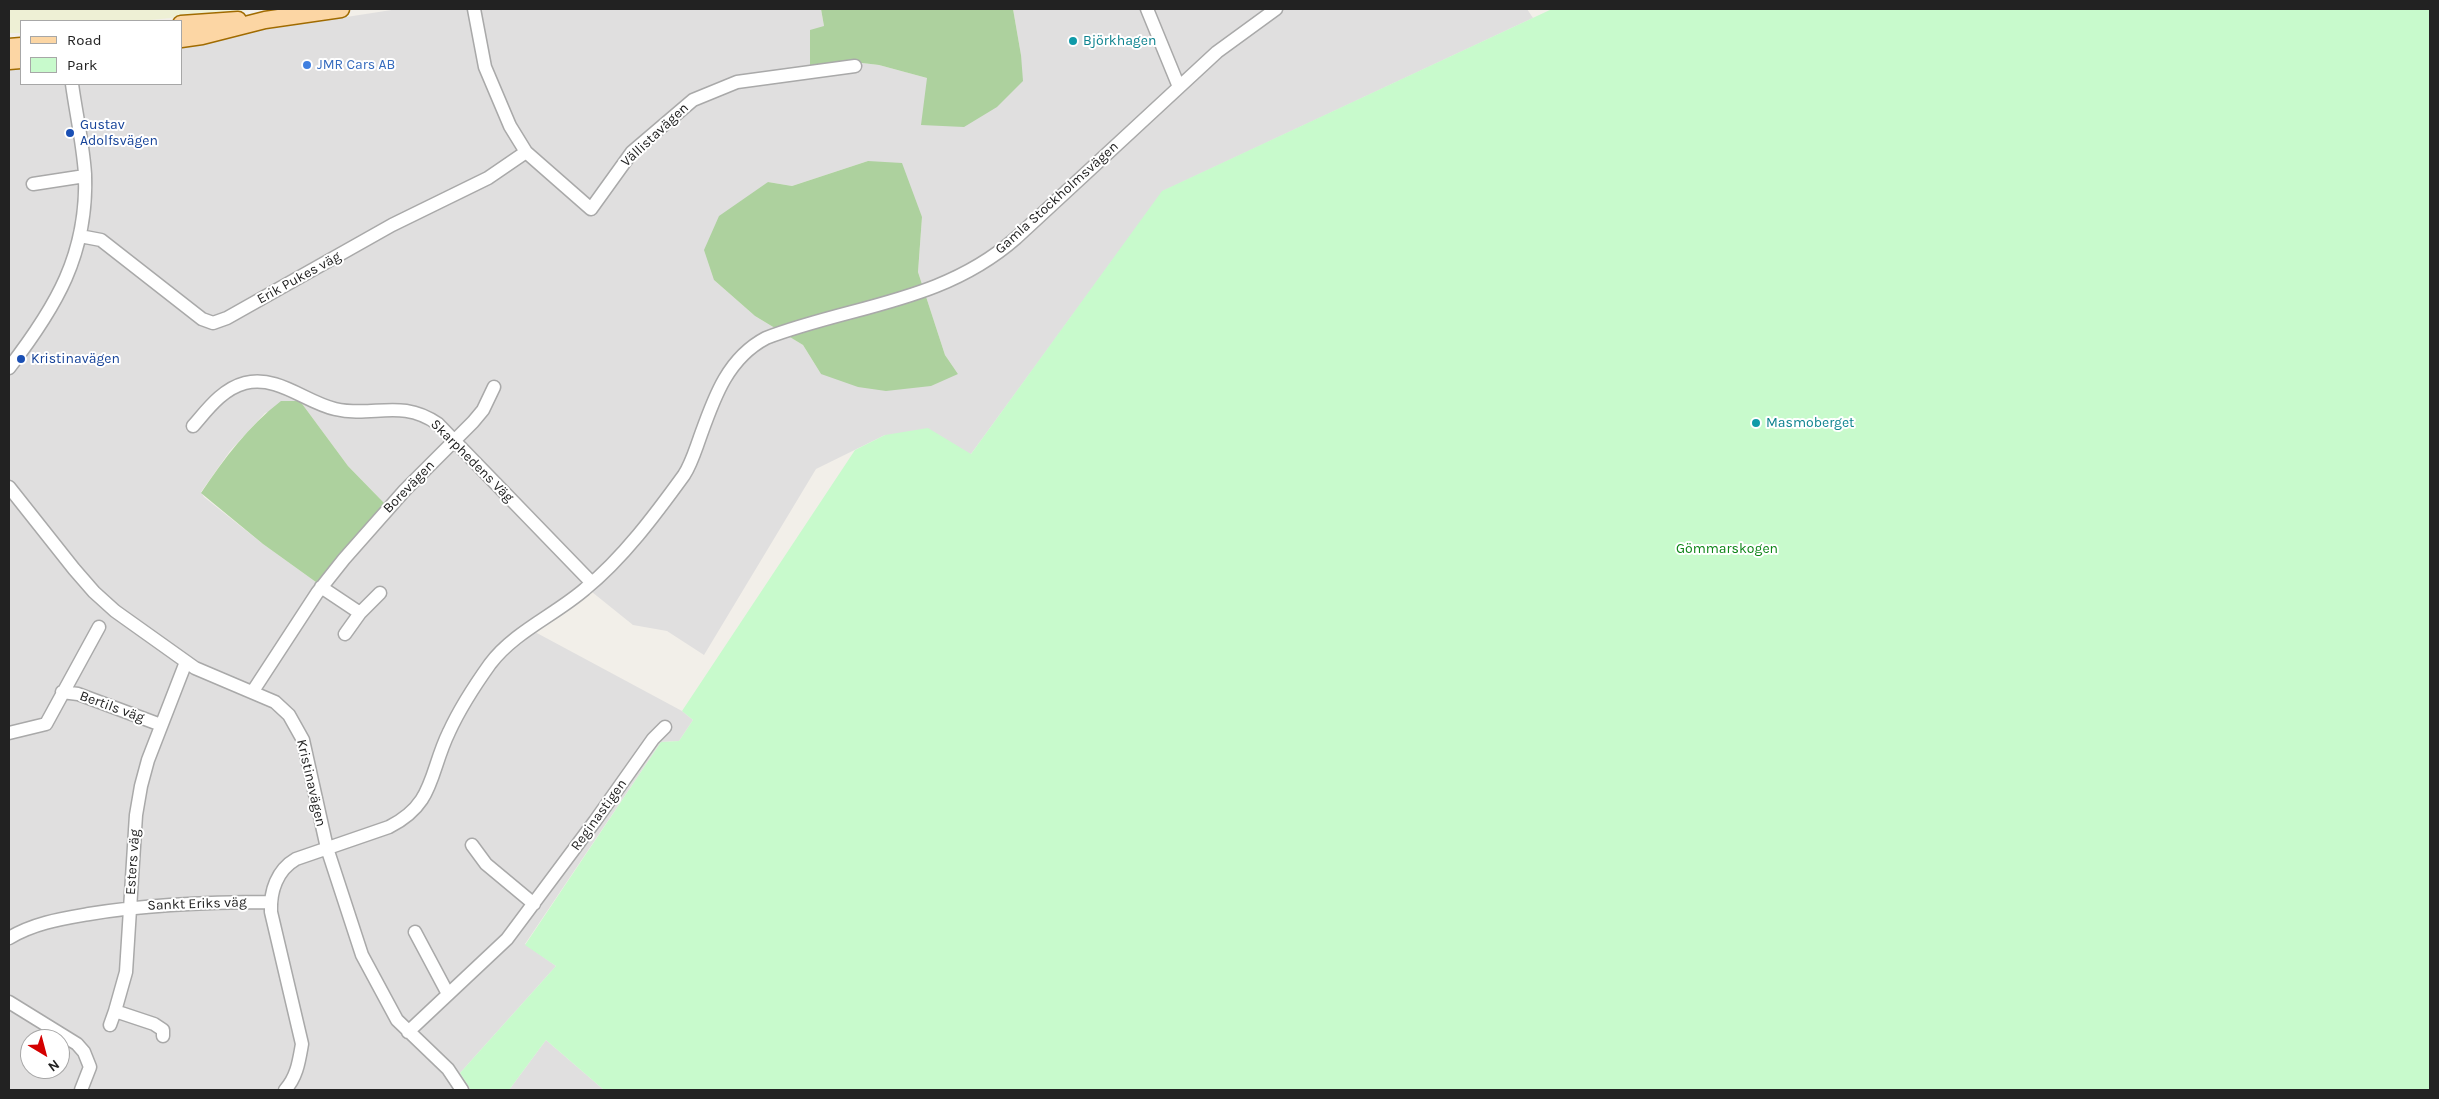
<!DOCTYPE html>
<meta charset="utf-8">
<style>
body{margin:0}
#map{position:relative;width:2439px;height:1099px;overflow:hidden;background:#f2efe9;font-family:Karla,sans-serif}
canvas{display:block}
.frame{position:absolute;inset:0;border:10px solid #222;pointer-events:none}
.legend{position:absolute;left:20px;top:20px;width:162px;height:65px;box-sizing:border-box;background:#fff;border:1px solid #a7a7a7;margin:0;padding:6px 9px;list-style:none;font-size:15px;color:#222}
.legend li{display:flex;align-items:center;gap:10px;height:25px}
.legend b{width:25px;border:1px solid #a7a7a7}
.north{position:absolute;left:20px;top:1029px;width:50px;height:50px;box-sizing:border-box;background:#fff;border:1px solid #a7a7a7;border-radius:50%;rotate:143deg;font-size:14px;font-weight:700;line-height:20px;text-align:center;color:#222}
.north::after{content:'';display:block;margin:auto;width:18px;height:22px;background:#d40000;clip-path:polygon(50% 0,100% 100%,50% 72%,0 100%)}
</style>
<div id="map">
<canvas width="2439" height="1099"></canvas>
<div class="frame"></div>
<ul class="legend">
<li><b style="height:6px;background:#fcd6a4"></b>Road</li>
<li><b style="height:14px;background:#c8facc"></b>Park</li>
</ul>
<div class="north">N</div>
</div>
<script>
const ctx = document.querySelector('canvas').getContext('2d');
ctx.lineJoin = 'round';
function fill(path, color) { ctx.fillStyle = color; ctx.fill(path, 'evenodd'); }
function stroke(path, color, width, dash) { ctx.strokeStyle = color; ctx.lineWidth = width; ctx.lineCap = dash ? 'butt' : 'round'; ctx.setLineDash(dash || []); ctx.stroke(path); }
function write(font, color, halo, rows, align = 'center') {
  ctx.font = font + ' Karla,sans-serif'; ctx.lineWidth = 4; ctx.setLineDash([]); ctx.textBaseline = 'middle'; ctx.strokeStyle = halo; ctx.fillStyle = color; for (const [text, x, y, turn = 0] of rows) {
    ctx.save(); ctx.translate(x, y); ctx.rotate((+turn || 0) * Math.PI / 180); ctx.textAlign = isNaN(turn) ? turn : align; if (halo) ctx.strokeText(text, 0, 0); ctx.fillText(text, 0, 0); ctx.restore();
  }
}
fill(new Path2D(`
 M398,9H821L824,26L810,66L845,61L879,65L927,78L1021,55L1013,9H1527L1533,18L1163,191L971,454L885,435L816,469L704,655L667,631L633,625L592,592L535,632L682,711L693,720L679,741L661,742L525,944L556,966L460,1073L471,1090H9V69L21,68V84H181V47L210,43L230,35ZM868,161L922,217L918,272L945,355L958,374H821L803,345L755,316L714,280L768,182L792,186ZM300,401L348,466L386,505L320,585L263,544L204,497L201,492L230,451L265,413ZM30,1039H60V1069H30Z
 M546,1040L604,1090H509Z`), '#e0dfdf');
fill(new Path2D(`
 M9,9H261L140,21H21V33H9Z`), '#eef0d5');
fill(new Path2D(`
 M821,9H1013L1021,55L1023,81L997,107L964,127L921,125L927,78L879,65L845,61L810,66V30L824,26Z
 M868,161L902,163L922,217L918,272L945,355L958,374L931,386L886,391L858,387L821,374L803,345L755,316L714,280L704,250L719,216L768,182L792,186Z
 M281,401H300L348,466L386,505L320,585L263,544L201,493C224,459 248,426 281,401Z`), '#add19e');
fill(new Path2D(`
 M1552,9H2430V1090H604L546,1040L509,1090H471L460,1073L556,966L525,945L661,742L679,741L693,720L682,711L855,450L885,435L928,428L971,454L1162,191Z`), '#c8facc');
const minor = new Path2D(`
 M474,9L485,67L510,126L526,152L591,209L632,152L693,100L737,82L855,66
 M1147,9L1179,87
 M33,184L85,176
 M80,236L101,240L202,319L213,323L227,318L392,225L488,178L526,152
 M9,368C56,307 88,254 85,174C83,144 76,113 72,84
 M193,426C207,410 222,389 245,383C278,375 305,402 335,409C373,418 401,398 438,424L592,583
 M9,487L74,569L94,592L115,611L195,668L275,702L289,715L303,740L327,848L362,955L397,1020L448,1069L462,1090
 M321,587L360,613
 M345,634L360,613L380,593
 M253,691L317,593L344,559L405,490L473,422L483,410L494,387
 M62,692L78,694L161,725
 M9,733L46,724L99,627
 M472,845L486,864L534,904
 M415,932L448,994
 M9,938C34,923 60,919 89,914C149,904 209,902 270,902
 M9,1002L77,1044L84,1052L90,1067L81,1090
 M110,1025L115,1011
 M408,1032L507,939L595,821L653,739L665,727
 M163,1036V1030L154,1024L115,1011L126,972L136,815L141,786L148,760L186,662
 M285,1090C297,1077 299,1061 302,1044L271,912C270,891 277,870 296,859L389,827C435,804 429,773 449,732C460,708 475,685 490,664C514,632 555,615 585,589C623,558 655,515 684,475C691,464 695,451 699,440C713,401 726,359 766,338C852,305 942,303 1016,238L1217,52L1276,9`);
const major = new Path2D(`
 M181,24L238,20
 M181,39L202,36L265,20L341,9
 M9,47L21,46
 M9,61L21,60`);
stroke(minor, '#a9a9a9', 15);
stroke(major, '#a06b00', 19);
stroke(minor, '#fff', 12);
stroke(major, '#fcd6a4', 16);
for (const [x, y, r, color] of [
 [1073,41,5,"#0f9aa8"],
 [307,65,5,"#3f7fe0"],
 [70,133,5,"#1a4fb4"],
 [21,359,5,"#1a4fb4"],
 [1756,423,5,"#0f9aa8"]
]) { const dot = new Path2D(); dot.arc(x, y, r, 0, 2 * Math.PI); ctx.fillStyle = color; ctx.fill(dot); stroke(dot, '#fff', 2); }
write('14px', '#0d838f', '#fff', [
 ["Björkhagen",1083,41],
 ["Masmoberget",1766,423]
], 'left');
write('14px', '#366cbe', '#fff', [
 ["JMR Cars AB",317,65]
], 'left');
write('14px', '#164399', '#fff', [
 ["Gustav",80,125],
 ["Adolfsvägen",80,141],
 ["Kristinavägen",31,359]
], 'left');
write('14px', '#222', '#fff', [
 ["Vällistavägen",655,135,-43],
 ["Gamla Stockholmsvägen",1057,198,-42],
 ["Erik Pukes väg",299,278,-29],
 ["Skarphedens Väg",472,461,45],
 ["Borevägen",409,487,-46],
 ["Bertils väg",112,707,20],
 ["Kristinavägen",311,783,77],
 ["Reginastigen",599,815,-54],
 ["Esters väg",133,862,-86],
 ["Sankt Eriks väg",197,904,-2]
]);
write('14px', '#0c8416', '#fff', [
 ["Gömmarskogen",1727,549]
]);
</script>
